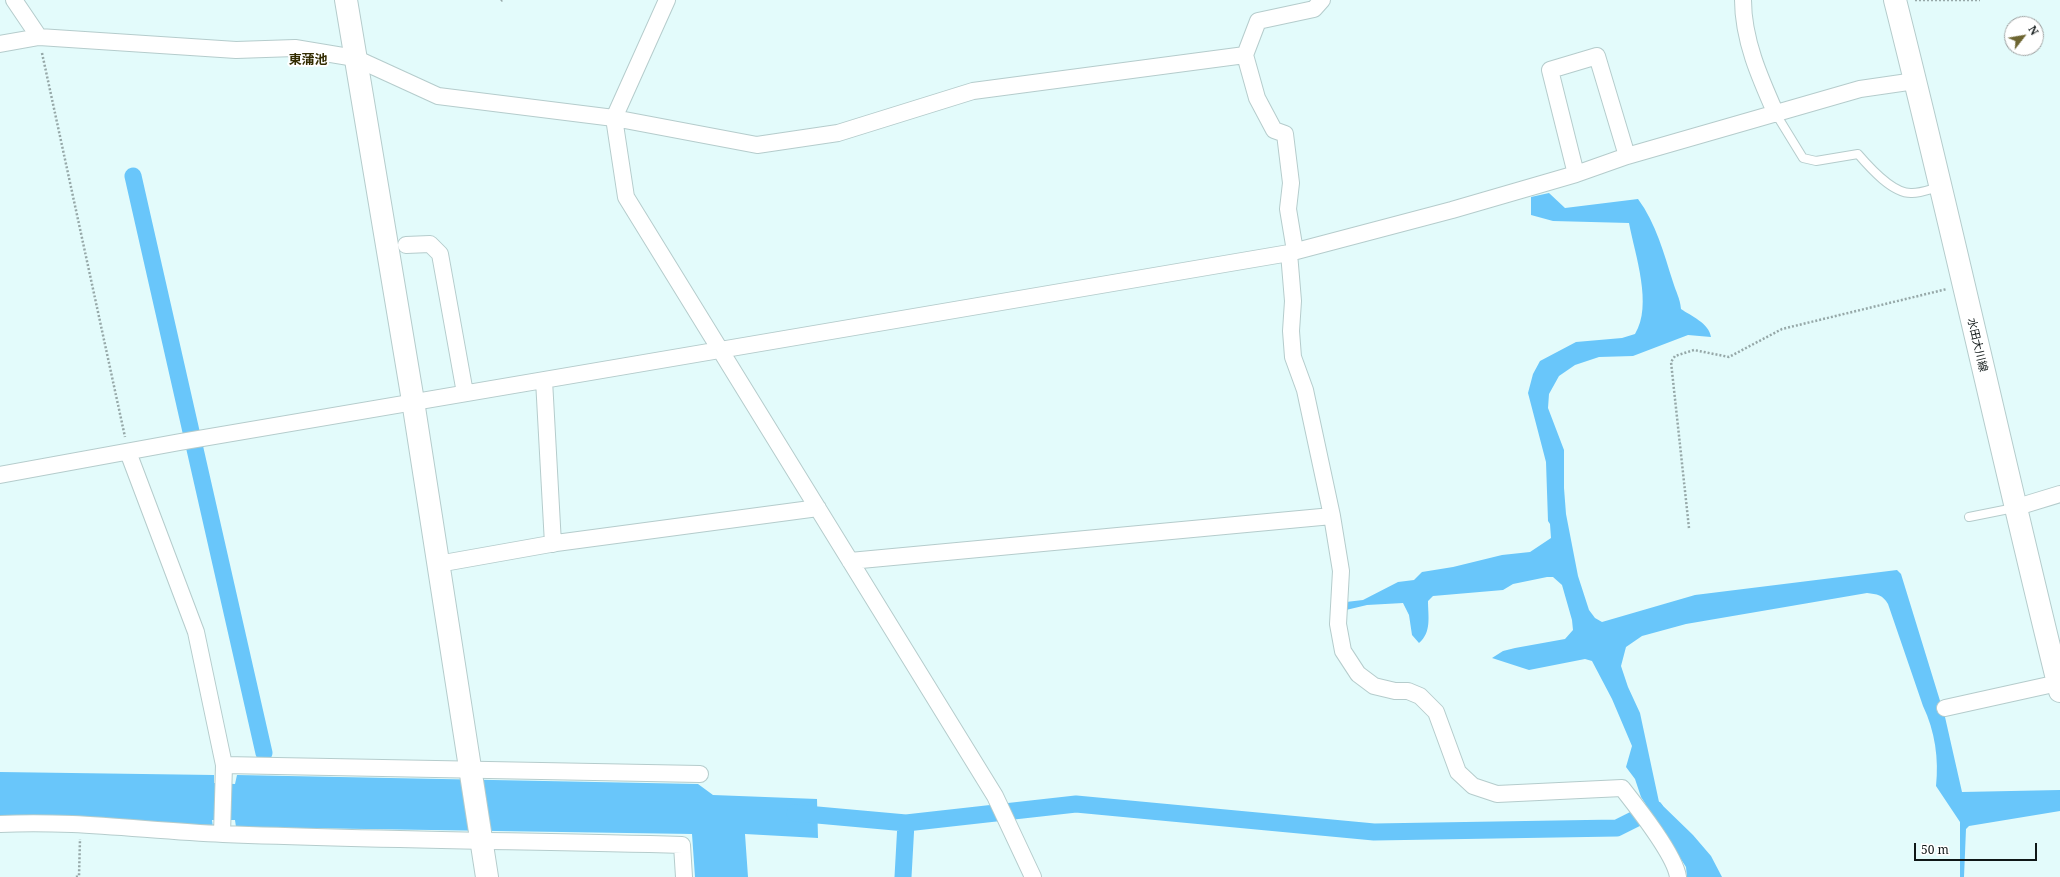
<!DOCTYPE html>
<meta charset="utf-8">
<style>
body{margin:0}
#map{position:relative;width:2060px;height:877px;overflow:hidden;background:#e3fbfb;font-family:"Noto Serif",serif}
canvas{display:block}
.north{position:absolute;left:2004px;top:16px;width:40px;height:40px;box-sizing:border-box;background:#fff;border:1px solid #9fa2a2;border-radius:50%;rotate:59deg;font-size:11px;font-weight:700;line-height:16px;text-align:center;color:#0f1717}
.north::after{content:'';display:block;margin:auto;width:14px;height:18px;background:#6d6531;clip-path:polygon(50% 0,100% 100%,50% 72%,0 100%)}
.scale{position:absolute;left:1914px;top:843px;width:123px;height:18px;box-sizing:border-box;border:2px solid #0f1717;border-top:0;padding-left:5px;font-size:12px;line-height:14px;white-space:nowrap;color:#0f1717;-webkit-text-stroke:3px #fff;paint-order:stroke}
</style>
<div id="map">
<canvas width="2060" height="877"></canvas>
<div class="north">N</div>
<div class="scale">50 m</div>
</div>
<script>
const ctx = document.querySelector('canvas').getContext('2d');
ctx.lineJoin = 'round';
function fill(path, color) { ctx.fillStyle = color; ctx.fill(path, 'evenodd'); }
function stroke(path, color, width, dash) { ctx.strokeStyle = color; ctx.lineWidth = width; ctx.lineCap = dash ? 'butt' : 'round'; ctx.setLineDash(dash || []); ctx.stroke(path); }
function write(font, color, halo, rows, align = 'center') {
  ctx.font = font + ' "Noto Serif","Noto Sans JP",serif'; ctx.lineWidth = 4; ctx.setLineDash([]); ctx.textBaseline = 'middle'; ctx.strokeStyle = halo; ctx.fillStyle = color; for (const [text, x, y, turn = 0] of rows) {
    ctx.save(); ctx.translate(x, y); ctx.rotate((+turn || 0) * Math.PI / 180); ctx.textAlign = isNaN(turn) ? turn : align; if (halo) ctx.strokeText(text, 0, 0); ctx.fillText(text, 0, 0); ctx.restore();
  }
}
fill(new Path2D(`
 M1549,193L1565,208L1638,199C1656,223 1664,254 1673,282C1676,292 1680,298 1681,309C1691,316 1709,323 1711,337L1688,335L1633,356L1599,357L1575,365L1559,376L1549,394L1548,408L1564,450V488L1566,514L1578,576L1589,610L1595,618L1602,622L1695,595L1897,570L1901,574L1945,717L1962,792L2060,790V811L1969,826L1966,829L1964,877H1960V822L1936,786C1939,759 1935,731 1923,706L1888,604C1883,595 1877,594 1867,593L1686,624L1642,636L1626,647L1621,666L1628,687L1640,713L1659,802L1693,835L1711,856L1722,877H1687L1686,867L1641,797L1635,779L1626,767L1632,746L1612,699L1592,661L1585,659L1529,670L1492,658L1503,651L1515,648L1565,639L1573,630L1572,620L1562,585L1553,577H1547L1513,584L1503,590L1433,596L1428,601C1428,616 1432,632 1419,643L1412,635L1409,615L1403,603L1367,605L1346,610V602L1363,600L1398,582L1414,580L1422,572L1453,567L1502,555L1530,552L1551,538L1550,524L1548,521L1546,462L1528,393L1533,374L1540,361L1576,342L1622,338L1635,334C1653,305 1635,255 1629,223L1553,221L1531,215V197Z
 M0,772L214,775V783L235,784L237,775L698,784L713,795L817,799L818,838L745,834L748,877H695L692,834L236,827L235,820H212L213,827L0,821Z`), '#69c6fa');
stroke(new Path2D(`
 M133,176L264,753
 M795,813L906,823L1076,804L1374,832L1617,828L1655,809
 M903,877L906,823`), '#69c6fa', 17);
const lane = new Path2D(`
 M1776,114L1803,158L1816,161L1858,154C1870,168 1893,194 1912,193C1921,193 1931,189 1939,187
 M1969,517L2014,508`);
const street = new Path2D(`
 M14,0L39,37
 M667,0L614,118L626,197L995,796L1033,877
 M1743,0C1743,40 1760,78 1776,114
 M0,44L39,37L236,50L295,48L355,58L438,96L614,118L757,145L838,133L973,91L1245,55L1258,21L1314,9L1322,0
 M1245,55L1257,98L1274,130L1285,134L1291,183L1288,209L1295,251
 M1576,174L1550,70L1597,56L1627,156
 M406,245L430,244L440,254L465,393
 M1289,253L1452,210L1576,174L1627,156L1860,89L1915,81
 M544,380L553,544
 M128,452L196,632L224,765L222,834
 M0,475L180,442L1289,253L1293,301L1291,331L1293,357L1305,390L1332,516L1341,571L1338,624L1343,651L1358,674L1374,686L1395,691H1408L1420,696L1436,712L1458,772L1473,786L1497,794L1622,788C1637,807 1675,855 1678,877
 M2014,508L2060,494
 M850,561L1332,516
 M438,564L556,543L818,508
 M1945,708L2058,683
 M224,765L700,774
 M0,824C74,820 148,831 223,834C376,840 529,841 682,845L684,877`);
const secondary = new Path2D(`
 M346,0L413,401L487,877
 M1895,0C1953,229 2003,461 2060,691`);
stroke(lane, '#b5cccc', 10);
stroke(street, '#b5cccc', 18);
stroke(secondary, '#b5cccc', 24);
stroke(new Path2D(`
 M1915,0H1980
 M501,1L502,0
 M42,53L125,437
 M1689,528L1671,362L1675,356L1694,350L1729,357L1782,329L1947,289
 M76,877L79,876L80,839`), '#96a8a8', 2.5, [2, 2]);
stroke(lane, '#fff', 8);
stroke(street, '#fff', 16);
stroke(secondary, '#fff', 22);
write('11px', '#0f1717', '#fff', [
 ["水田大川線",1977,345,77]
]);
write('bold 13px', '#332c01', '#fff', [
 ["東蒲池",308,60]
]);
</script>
